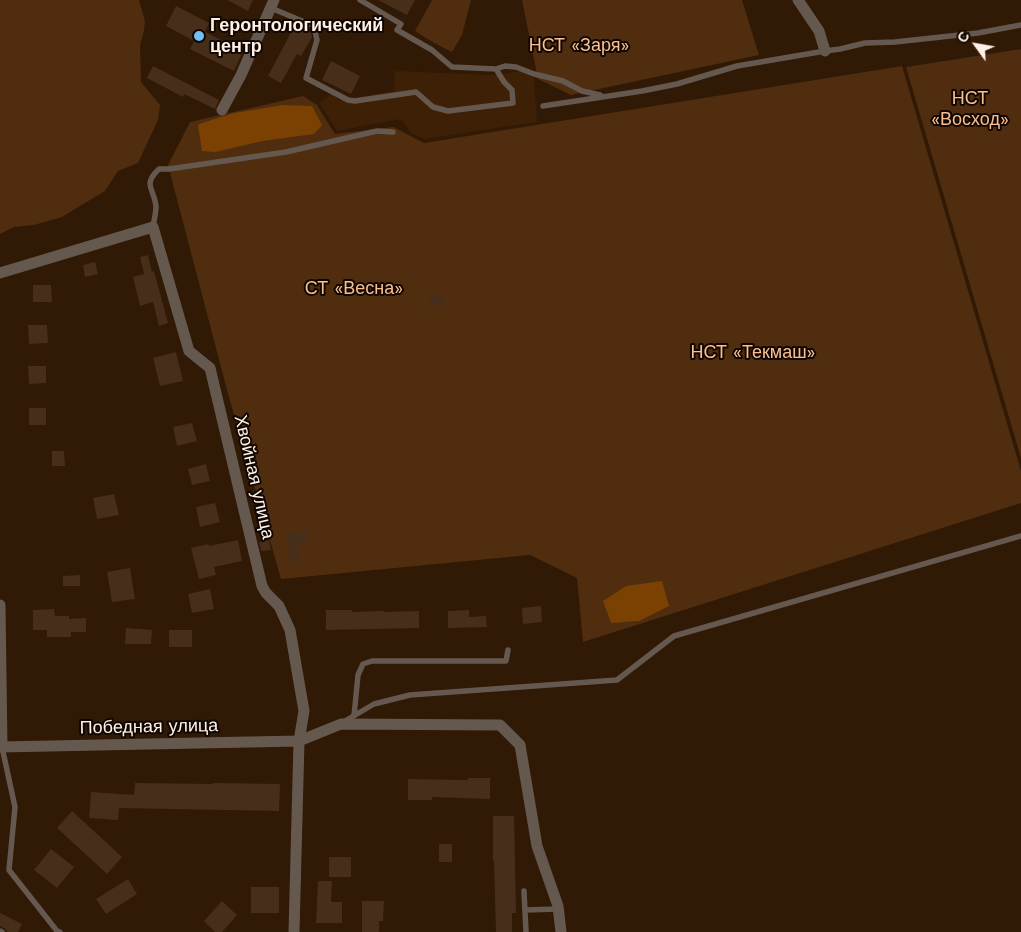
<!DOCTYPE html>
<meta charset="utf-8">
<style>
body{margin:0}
#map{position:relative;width:1021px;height:932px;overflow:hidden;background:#301905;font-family:"Work Sans",sans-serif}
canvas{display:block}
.north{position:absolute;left:951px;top:20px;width:50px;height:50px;-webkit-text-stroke:4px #110702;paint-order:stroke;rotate:302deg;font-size:14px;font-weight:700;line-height:20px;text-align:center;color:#fff1e7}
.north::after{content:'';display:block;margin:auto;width:18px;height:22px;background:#fff1e7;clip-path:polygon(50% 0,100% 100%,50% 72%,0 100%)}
</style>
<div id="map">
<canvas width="1021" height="932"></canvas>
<div class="north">С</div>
</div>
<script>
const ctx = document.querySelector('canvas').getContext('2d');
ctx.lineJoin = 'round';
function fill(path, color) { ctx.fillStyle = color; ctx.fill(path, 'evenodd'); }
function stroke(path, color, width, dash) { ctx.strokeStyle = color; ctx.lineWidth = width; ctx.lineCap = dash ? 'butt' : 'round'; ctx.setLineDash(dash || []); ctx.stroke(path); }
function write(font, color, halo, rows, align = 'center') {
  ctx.font = font + ' "Work Sans",sans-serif'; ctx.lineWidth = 4; ctx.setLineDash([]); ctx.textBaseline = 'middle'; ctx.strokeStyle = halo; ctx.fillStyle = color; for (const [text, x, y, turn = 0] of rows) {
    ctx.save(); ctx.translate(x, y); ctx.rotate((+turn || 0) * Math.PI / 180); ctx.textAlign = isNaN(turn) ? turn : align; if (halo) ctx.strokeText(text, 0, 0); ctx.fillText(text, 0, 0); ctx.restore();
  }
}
fill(new Path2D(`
 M395,71L496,75L523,71L534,78L537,122L424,139L411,133L401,119L337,131L319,103L332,94L339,100L394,91Z`), '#3d2005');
fill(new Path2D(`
 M0,0H139L145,21L144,30L140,46L141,82L160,105L158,120L138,163L118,171L105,191L62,217L34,225L14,227L0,234Z
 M432,0H471L462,35L452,52L434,43L415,31Z
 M522,0H742L759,55L571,95L538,79Z
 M1021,49V458L906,67Z
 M902,66L1021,471V503L583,642L577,578L530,555L281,579L227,390L169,169L168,165L190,122L303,96L317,105L335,134L393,127L424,143Z`), '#4f2d0e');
fill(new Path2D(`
 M283,105L312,106L322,125L314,134L263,141L215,152L202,151L198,126L199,124L234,113Z
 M662,581L669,606L639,621L611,623L603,601L626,586Z`), '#7a4103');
fill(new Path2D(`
 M227,0H253L248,11Z
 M378,0H415L407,15Z
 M176,6L209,23L205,32L243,51L234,71L190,49L194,41L166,26Z
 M295,25L311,33L312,37L301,56L297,54L281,83L268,76Z
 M331,61L360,76L351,94L322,80Z
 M153,66L219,100L215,109L184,94L183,97L147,78Z
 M148,255L152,272L154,271L168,323L159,326L153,302L140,306L133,277L144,274L140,257Z
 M95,262L98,274L85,277L83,265Z
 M33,285H51L52,302H33Z
 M442,294L445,303L431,307L429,297Z
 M28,325H47L48,343L29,344Z
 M176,352L183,381L160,386L153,358Z
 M28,366H46V383L29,384Z
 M29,408H46V425H29Z
 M192,423L197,441L177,446L173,427Z
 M52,451H64L65,466H52Z
 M206,464L210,481L192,485L188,469Z
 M114,494L119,515L97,519L93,498Z
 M215,503L220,522L200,527L196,507Z
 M307,531L308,542H303V546H298L300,561L290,563L287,533Z
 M238,540L242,561L214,567L216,575L199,579L191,548L208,544L209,546Z
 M269,540L271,550L261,551L259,542Z
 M130,568L135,599L112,602L107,572Z
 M80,575V586H63V576Z
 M210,589L214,609L192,613L188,594Z
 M541,606L542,622L523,624L522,608Z
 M54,609L55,616H69V619L86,618V632H71V637H47V630H33V610Z
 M326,610H352V612L384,611V612L419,611V628L326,630Z
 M469,610V617L486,616L487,627L448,628V611Z
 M126,628L152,630L151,644H125Z
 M169,630H192V647H169Z
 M468,778H490V799L432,797V800H408V779L468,780Z
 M135,783L213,784V783L280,784L279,811L119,808L118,820L89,818L91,792L134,795Z
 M72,811L122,857L107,874L57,828Z
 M493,816H514L516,913H512V932H496L494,860H493Z
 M439,844H452V862H439Z
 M51,849L74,867L57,888L34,870Z
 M329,857H351V877H329Z
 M128,879L137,894L106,914L96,899Z
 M318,881H332L331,902H342V923H316Z
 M251,887H279V913H251Z
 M222,901L237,915L222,932H215L204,921Z
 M362,901H384L383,921H379V932H362Z
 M0,913L22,924L18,932H8L4,928L0,926Z`), '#472e1a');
stroke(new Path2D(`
 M360,0L401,24L397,30L432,50L452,67L496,69
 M271,8L314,26L317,40L306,78L348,100L355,101L416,92L433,107L448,111L513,103L512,90L504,82L496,69L505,66L516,67L534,74L563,81L582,91L600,95
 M543,106L642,91L677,84L737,66L825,51L840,49L865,43L895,42L978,33L1021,25
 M153,227C154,220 156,213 156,206C154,188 142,185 159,169H169L286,152L377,131L393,132
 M354,716L358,675L363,664L372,661H506L508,650
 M345,721L374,704L410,695L617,680L674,636L1021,536
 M2,747L15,807L9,870L57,931L60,932
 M524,891L526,932
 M525,910L558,909
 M0,931L2,932`), '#65594f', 5.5);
stroke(new Path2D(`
 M798,0L819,31L825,51
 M222,110L241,75L274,0
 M0,273L153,227L189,351L210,368L262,586L266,593L279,606L290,630L304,711L299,741L294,932
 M0,605L2,747
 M0,747L299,741L341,724L500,725L520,745L537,846L558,906L561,932`), '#65594f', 11);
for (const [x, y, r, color] of [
 [199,36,6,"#72c1f5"]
]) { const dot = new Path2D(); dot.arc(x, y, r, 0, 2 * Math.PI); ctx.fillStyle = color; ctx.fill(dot); stroke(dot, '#110702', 2); }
write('bold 18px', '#fff1e7', '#110702', [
 ["Геронтологический",210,26],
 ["центр",210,47]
], 'left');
write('18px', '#fbbe8e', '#110702', [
 ["НСТ «Заря»",579,46],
 ["НСТ",970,99],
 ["«Восход»",970,120],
 ["СТ «Весна»",354,289],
 ["НСТ «Текмаш»",753,353]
]);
write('18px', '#fff1e7', '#110702', [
 ["Хвойная улица",254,477,77],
 ["Победная улица",149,727,-1]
]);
</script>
